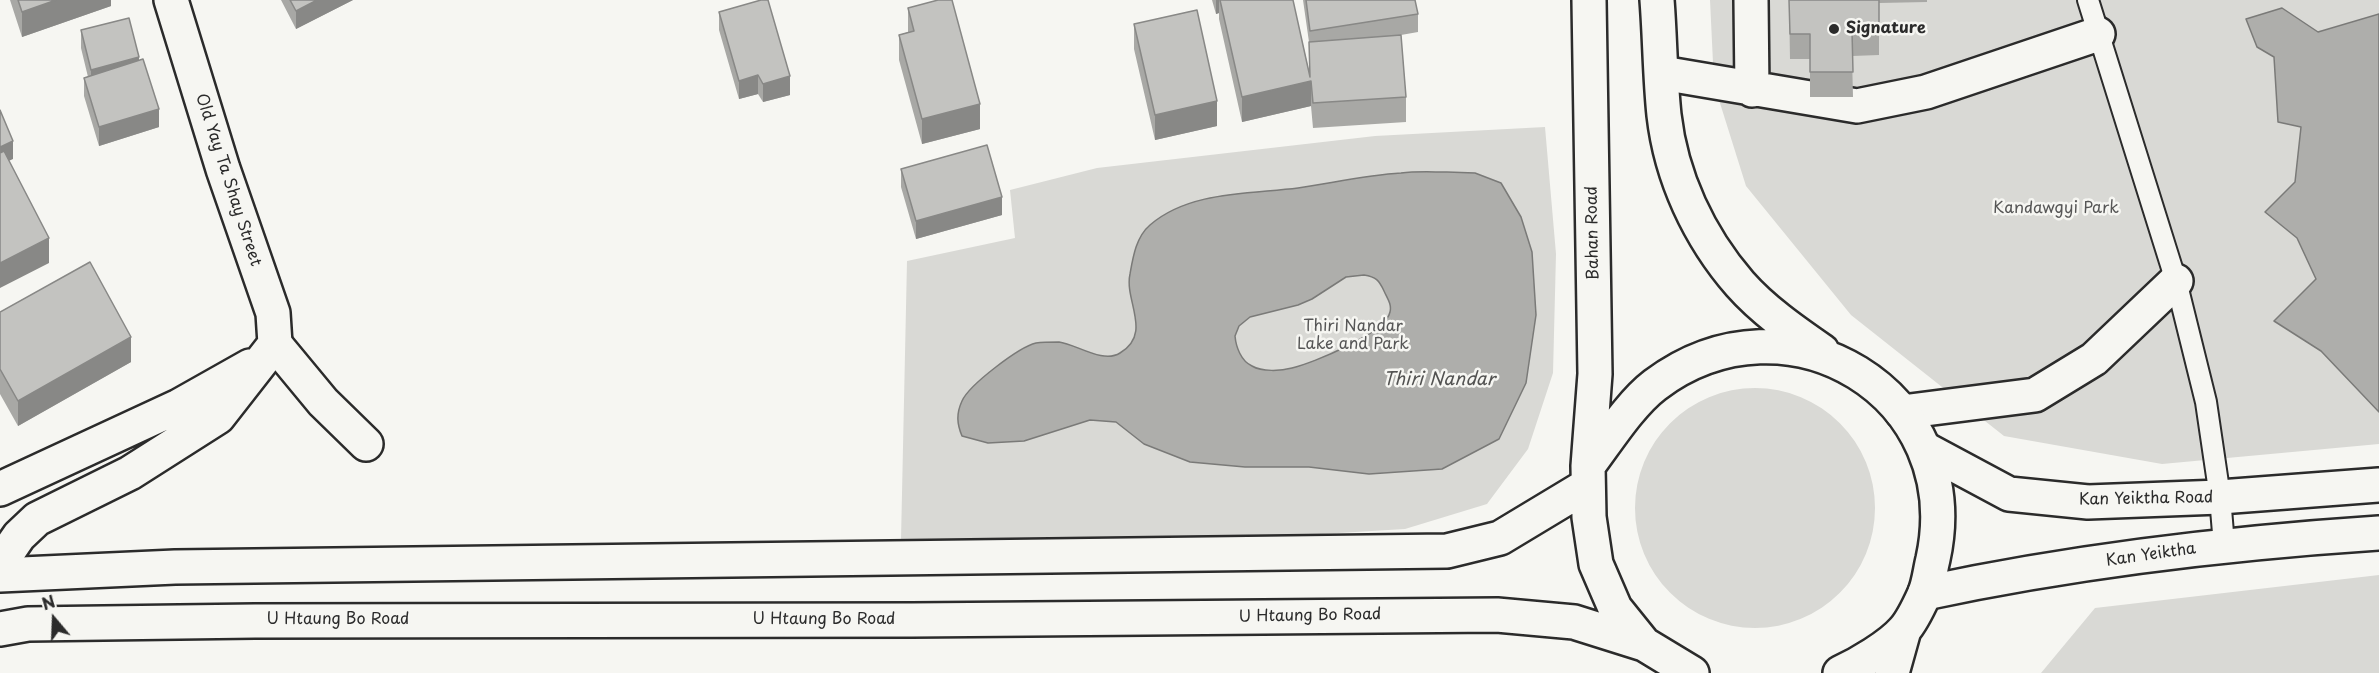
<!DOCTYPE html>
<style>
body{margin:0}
#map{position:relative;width:2379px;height:673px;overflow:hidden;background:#f6f6f2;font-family:"Playpen Sans",sans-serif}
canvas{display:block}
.north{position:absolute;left:24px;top:589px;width:60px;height:60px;-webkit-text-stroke:4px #f6f6f2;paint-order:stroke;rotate:341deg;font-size:16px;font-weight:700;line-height:24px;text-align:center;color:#2b2b2b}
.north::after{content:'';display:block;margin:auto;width:21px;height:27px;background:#2b2b2b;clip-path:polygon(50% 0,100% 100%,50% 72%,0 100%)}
</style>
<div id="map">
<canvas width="2379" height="673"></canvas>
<div class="north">N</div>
</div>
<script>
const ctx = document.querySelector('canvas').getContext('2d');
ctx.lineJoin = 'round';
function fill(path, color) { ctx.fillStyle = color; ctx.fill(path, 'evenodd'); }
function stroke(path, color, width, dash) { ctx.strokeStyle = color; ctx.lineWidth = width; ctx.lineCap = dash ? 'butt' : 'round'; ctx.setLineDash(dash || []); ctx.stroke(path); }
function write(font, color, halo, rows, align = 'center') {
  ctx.font = font + ' "Playpen Sans",sans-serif'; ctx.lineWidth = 5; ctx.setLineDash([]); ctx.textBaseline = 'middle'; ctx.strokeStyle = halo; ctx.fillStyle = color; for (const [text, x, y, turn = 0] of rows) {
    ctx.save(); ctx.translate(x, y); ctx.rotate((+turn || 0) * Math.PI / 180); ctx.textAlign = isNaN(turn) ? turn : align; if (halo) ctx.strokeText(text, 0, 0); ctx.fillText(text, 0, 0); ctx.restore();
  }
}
fill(new Path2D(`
 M1710,0H2379V14L2317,32L2282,8L2247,19L2257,47L2274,57L2278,122L2301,127L2295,182L2265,212L2297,238L2316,279L2274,321L2321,351L2379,412V444L2162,464L2004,436L1851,315L1746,186L1714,84Z
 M1545,127L1556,254L1553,373L1528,449L1487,504L1405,529L1255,538L901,540L907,261L1015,238L1010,190L1097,168L1375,136Z
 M1635 508a120 120 0 1 1 240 0a120 120 0 1 1-240 0Z
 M2379,575V673H2041L2095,608Z`), '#d9d9d5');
const water = new Path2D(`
 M2282,8L2318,32L2379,14V412L2321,351L2274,321L2316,279L2297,238L2265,212L2295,182L2301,127L2278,122L2274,57L2257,47L2246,19Z
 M1447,172L1475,173L1501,183L1521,217L1532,252L1536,315L1526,383L1499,439L1442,469L1369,474L1309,467H1245L1190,462L1144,444L1116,422L1090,420L1024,441L988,443L962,436C957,424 956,414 962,401C969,385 1019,347 1036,343C1043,342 1053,342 1059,342C1076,344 1103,364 1120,353C1153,333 1124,301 1130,274C1133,257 1136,237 1150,225C1189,191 1250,194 1298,188C1332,183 1367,175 1401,173C1416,171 1432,172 1447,172ZM1364,275C1376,277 1379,280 1384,291C1387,298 1392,304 1390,312C1386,333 1313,363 1292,368C1281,371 1262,372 1252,366C1241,361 1236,347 1235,336L1239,326L1250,317L1298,305L1312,299L1346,277Z`);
fill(water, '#aeaeab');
stroke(water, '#7a7a78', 1.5);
const lane = new Path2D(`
 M2088,0L2176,281L2206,402L2220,497L2224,545`);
const street = new Path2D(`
 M1751,0L1752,90
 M1662,73L1857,106L1926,92L2098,34
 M275,344L323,402L366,444
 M1902,412L2035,395L2094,359L2176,281`);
const secondary = new Path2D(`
 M1925,449L2009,494L2088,502L2220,497L2379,485
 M0,489L179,406L250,366
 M0,570L6,555L19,536L37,519L130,473L218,417L275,344L273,313L223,169L171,0
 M1925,593C2075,561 2227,543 2379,533`);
const primary = new Path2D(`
 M1589,0L1595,374L1588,466L1589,517L1596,564L1615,608L1644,644L1692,673
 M1657,0C1660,38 1660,77 1664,115C1671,177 1699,237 1740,284C1763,310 1793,331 1822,351
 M1588,466C1607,441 1630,404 1655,385C1788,285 1969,394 1933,559C1930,571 1929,584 1924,595C1919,606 1912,621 1904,630C1890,646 1859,664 1840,673
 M0,575L175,567L1447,551L1500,538L1588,485
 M0,629L28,624L255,621L912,620L1497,615L1574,622L1644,644
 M1892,673L1904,630`);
stroke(lane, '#2b2b2b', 24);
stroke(street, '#2b2b2b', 38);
stroke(secondary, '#2b2b2b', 38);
stroke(primary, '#2b2b2b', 38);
stroke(lane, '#f6f6f2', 20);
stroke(street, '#f6f6f2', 33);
stroke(secondary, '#f6f6f2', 33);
stroke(primary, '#f6f6f2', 33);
fill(new Path2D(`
 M10,0H111V6L22,37Z
 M281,0H353L296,29Z
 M1212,0H1293L1309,71V42L1303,0H1415L1418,14V32L1401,35L1406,97V122L1313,128L1311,106L1242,122L1219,19V13L1216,14Z
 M1789,0H1927V2L1879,3V55L1852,56L1853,97H1810V59H1790Z
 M908,8L980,129L922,144L899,60V35L908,32Z
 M719,12L790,95L763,102L758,94L739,99L719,30Z
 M1134,24L1217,126L1155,140L1134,49Z
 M81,30L139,61L159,127L99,146L84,96V78L88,77L81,48Z
 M901,169L1002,215L916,239L901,187Z
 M0,312L131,362L18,426L0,394Z`), '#a8a8a5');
fill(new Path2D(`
 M56,0H111V6L22,37V12Z
 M317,0H353L296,29V11Z
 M1216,0H1219V13L1216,14Z
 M139,57V76L91,88V70Z
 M758,75V94L739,99V81Z
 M790,76V95L763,102V84Z
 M1311,81V106L1242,122V97Z
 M1217,101V126L1155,140V115Z
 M980,104V129L922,144V119Z
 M159,109V127L99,146V127Z
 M13,141V159L0,165V147Z
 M1002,197V215L916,239V221Z
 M49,238V263L0,288V263Z
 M131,337V362L18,426V401Z`), '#888886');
const building = new Path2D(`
 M18,0H56L22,12Z
 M290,0H317L296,11Z
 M761,0H768L790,76L763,84L758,75L739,81L719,12Z
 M938,0H952L980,104L922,119L899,35L914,31L908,8Z
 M1220,0H1293L1310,77L1309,42L1401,35L1406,97L1313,103L1311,81L1242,97Z
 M1306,0H1415L1418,14L1310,31Z
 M1789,0H1879V30L1852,31L1853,72H1810V34H1790Z
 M1197,10L1217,101L1155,115L1134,24Z
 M129,18L139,57L91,70L81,30Z
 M143,59L159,109L99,127L84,78Z
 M0,110L13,141L0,147Z
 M987,145L1002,197L916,221L901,169Z
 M4,151L49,238L0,263V153Z
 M90,262L131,337L18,401L0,369V312Z`);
fill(building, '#c3c3c0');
stroke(building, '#888886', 1.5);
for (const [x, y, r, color] of [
 [1834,29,6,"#2b2b2b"]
]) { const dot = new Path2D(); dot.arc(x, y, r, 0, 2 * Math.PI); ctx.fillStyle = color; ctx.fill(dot); stroke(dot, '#f6f6f2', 2); }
write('bold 16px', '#2b2b2b', '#f6f6f2', [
 ["Signature",1846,29]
], 'left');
write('16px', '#2b2b2b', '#f6f6f2', [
 ["Old Yay Ta Shay Street",228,180,72],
 ["Bahan Road",1593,233,-91],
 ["Kan Yeiktha Road",2146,499,-1],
 ["Kan Yeiktha",2151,555,-8],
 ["U Htaung Bo Road",1310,616,-1],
 ["U Htaung Bo Road",338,620],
 ["U Htaung Bo Road",824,620]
]);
write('16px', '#565656', '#f6f6f2', [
 ["Kandawgyi Park",2056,209],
 ["Thiri Nandar",1353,327],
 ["Lake and Park",1353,345]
]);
write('italic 18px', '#525251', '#f6f6f2', [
 ["Thiri Nandar",1439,380]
]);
</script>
